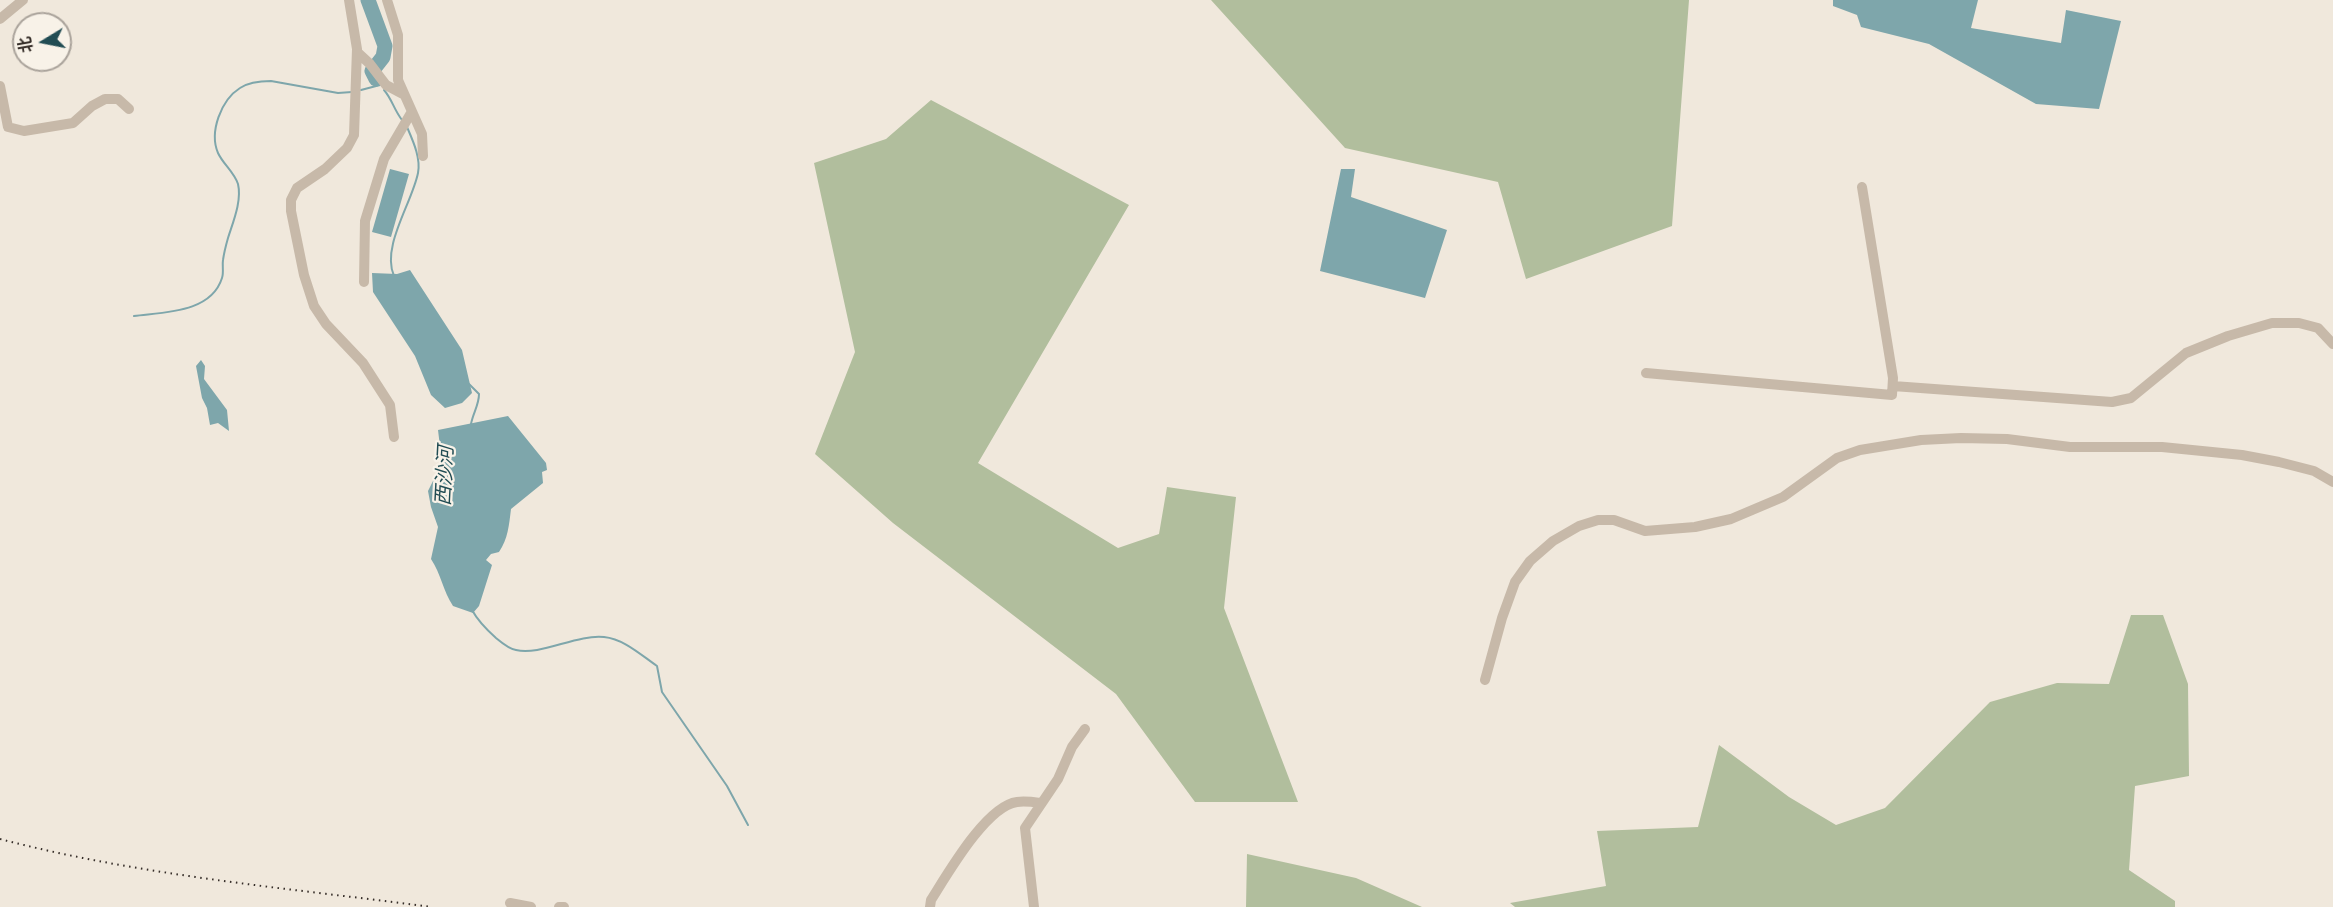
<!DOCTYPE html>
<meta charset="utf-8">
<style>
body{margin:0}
#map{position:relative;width:2333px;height:907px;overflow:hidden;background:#f0e8dc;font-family:Roboto,"Noto Sans SC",sans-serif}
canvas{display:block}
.north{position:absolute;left:12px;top:12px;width:60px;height:60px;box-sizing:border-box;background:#f8f2e8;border:2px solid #aaa39b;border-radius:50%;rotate:260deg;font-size:16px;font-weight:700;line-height:24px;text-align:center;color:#352d28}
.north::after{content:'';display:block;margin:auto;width:21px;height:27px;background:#214c53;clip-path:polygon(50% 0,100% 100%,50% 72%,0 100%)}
</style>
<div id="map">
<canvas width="2333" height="907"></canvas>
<div class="north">北</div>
</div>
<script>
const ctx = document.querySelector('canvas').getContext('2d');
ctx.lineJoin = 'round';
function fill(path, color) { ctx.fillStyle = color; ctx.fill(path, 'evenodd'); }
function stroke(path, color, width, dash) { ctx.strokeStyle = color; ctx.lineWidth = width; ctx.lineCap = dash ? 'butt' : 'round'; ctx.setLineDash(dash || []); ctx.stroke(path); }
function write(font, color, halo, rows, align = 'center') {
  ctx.font = font + ' Roboto,"Noto Sans SC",sans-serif'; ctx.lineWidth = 4.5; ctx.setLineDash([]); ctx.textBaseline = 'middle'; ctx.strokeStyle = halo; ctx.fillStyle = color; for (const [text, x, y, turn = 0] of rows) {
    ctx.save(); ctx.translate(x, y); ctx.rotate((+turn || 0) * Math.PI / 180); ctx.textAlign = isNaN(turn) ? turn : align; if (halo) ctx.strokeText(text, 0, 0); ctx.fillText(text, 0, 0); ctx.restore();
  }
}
fill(new Path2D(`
 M1211,0H1689L1672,226L1526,279L1498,182L1345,148Z
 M931,100L1129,205L978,463L1118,548L1159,534L1167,487L1236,497L1224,608L1298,802H1195L1116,694L893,523L815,454L855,352L814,163L886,139Z
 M2131,615H2163L2188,684L2189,776L2135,786L2129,870L2175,901V907H1515L1510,903L1606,886L1597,831L1698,827L1719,745L1789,797L1836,825L1885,808L1990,702L2057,683L2109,684Z
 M1247,854L1356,878L1422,907H1246Z`), '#b1be9d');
fill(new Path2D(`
 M1833,0H1978L1971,28L2061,43L2066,10L2121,21L2099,109L2036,104L1929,44L1861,27L1857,15L1833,6Z
 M390,169L409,174L391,237L372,232Z
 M1341,169H1355L1351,197L1447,230L1425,298L1320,271Z
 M410,270L462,350L472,393L462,403L445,408L431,395L415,356L373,292L372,273L397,274Z
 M201,360L205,366L204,379L227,410L229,431L218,423L210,425L207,408L202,398L196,366Z
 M508,416L546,463L547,470L542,472L543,483L511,509C509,525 508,539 499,552L491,554L486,560L492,565L479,606L473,613L453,606C443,591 441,574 431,559L438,527L431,507L428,491L442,463L438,430Z`), '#7ea6ab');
stroke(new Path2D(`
 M361,90L380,85
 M384,90C392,99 394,110 402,120
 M394,276C381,247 412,203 418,173C421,158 413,141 407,127
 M134,316C164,312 211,313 222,278C224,272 222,266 223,260C224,253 226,245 228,238C233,222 242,201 238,184C234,172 223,164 218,153C209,132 221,100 240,88C249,82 260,81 271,81L338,93L352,92
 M469,384L479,394C479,405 473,413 471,424
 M472,610C478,621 487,630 496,638C502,643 509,649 516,650C540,656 577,634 604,637C624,639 641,655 657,666L662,692L727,786L748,825`), '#7ea6ab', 2);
stroke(new Path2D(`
 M368,0L385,46L383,57L372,71L376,79`), '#7ea6ab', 15);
stroke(new Path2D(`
 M349,0L357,49L354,135L347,148L325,169L297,188L291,200V211L304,275L314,306L326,324L363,363L390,405L394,437
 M387,0L398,35V80L422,134L423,156
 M0,19L23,0
 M357,52L370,64L386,85L403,94
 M0,86L8,127L24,131L73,123L92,106L105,99H118L129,109
 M364,282L365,221L384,159L411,113
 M1646,373L1892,395L1893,378L1862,187
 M1893,386L2112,402L2131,398L2186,353L2228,336L2272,323H2299L2318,328L2333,344
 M1485,680L1502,618L1515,582L1530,561L1553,541L1579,526L1598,520H1614L1645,531L1695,527L1731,519L1783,497L1837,458L1860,450L1921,440L1961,438L2007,439L2070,447H2162L2242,455L2279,462L2314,471L2333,482
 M510,903L531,907
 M559,907H564
 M930,907L931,900C947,875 986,806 1017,802C1024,801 1033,802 1040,803
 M1034,907L1025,828L1058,779L1072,747L1085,729`), '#c7b9a9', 10);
stroke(new Path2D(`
 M0,839C141,876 288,888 432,907`), '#352d28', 2, [1.5, 4.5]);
write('italic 20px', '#214c53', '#f8f2e8', [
 ["西沙河",446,476,-87]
]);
</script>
